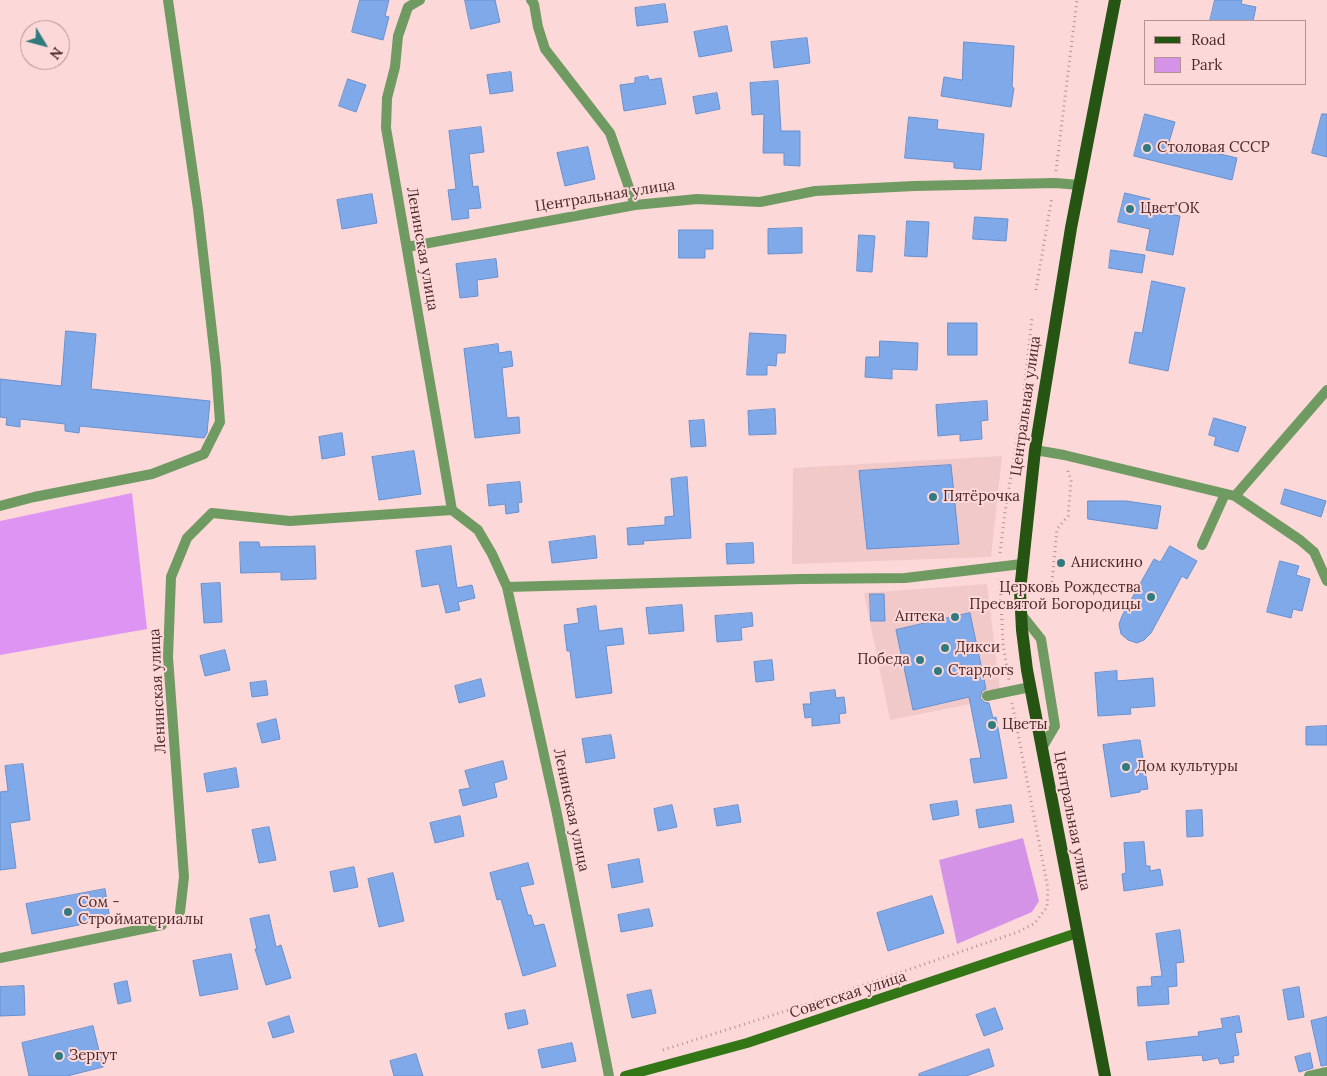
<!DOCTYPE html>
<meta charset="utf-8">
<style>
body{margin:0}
#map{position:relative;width:1327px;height:1076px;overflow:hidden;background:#fdd8d8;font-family:Lora,serif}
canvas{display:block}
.legend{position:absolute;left:1144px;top:20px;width:162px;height:65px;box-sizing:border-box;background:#fdd8d8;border:1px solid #b69292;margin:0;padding:6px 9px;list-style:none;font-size:15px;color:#4c292a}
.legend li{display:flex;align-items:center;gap:10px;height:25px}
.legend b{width:25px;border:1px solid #b69292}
.north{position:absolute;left:20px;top:20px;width:50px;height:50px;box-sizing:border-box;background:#fdd8d8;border:1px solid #b69292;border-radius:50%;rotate:127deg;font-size:14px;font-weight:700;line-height:20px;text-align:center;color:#4c292a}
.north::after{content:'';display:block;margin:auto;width:18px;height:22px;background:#317a7d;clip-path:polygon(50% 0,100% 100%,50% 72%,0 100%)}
</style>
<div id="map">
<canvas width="1327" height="1076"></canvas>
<ul class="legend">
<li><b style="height:6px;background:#255413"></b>Road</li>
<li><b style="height:14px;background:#d593e7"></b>Park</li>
</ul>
<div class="north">N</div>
</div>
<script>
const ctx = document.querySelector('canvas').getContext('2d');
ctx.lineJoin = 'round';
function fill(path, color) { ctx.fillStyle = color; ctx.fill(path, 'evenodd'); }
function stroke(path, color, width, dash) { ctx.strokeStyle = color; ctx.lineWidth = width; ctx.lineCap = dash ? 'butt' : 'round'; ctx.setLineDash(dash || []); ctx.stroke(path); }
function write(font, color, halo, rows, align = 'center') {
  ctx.font = font + ' Lora,serif'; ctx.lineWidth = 4; ctx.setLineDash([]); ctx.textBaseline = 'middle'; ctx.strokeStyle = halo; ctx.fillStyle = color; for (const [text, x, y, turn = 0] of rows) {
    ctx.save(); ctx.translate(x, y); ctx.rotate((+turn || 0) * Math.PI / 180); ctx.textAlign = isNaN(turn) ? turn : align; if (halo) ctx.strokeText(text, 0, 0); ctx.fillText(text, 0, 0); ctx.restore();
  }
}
fill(new Path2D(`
 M1002,456L991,557L792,564L793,468Z
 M987,584L1001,698L890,720L864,593Z`), '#f1c9c9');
fill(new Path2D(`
 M1023,838L1039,901L1032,912L957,944L939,860Z`), '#d593e7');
fill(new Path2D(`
 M132,493L147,629L0,655V521Z`), '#de94f3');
const building = new Path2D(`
 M360,0H389L385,16L389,17L383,40L352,32Z
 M465,0H495L500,22L471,29Z
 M1215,0H1242L1241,4L1256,7L1253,21H1210Z
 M665,4L668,22L637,26L635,8Z
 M727,26L732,51L699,57L694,32Z
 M807,38L810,63L774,68L771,42Z
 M964,42L1014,46L1012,87L1014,88L1011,107L941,96L944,77L962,80Z
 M511,72L513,91L490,94L487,75Z
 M648,76L649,80L661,78L666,104L624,111L620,85L635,83V78Z
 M348,79L366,85L356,112L339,106Z
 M778,81L781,131H800V166L784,165V153H763L764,114L752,115L750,83Z
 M717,93L720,109L696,114L693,97Z
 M1145,114L1175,122L1169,142L1237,158L1232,180L1134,156Z
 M1322,114H1327V157L1312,153Z
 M909,117L938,120L937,129L984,134L981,170L954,168V162L905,158Z
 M481,127L484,152L469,154L473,187L478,186L481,208L468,209L469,218L452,220L448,190L456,189L449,131Z
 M588,147L595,179L565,186L557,153Z
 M1125,193L1150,199L1147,210L1180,216L1173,255L1146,250L1150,229L1118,222Z
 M372,194L377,223L342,229L337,200Z
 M975,217L1008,219L1006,241L973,239Z
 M907,221L929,222L927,257L905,256Z
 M802,228V253L768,254V229Z
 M679,230H713V249H705V258H679Z
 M859,235L875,236L872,272L857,271Z
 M1111,250L1145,255L1142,273L1109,268Z
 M496,259L498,277L477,280L478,296L460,298L456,264Z
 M1152,281L1185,288L1168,371L1129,363L1135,332L1142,333Z
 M948,323H977V355H948Z
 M66,331L96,334L91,389L210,401L207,433L204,438L80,426L79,433L65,431V424L20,419V427L6,425L7,418L0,417V379L61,386Z
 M750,333L786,335L785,353H777L776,366L767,365V375H747Z
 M880,341L918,343L917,370L892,369V379L865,377L866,357H879Z
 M498,344L499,353L511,351L513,366L502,368L507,418L519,417L520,433L475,438L464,349Z
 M987,401L988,420L981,421L982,439L960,441V434L938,436L936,405Z
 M775,409L776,434L749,435L748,411Z
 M1214,418L1246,427L1238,452L1214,445L1216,437L1209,435Z
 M704,420L706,446L691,447L689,421Z
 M342,433L345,455L322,459L319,437Z
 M414,451L421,494L379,500L372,457Z
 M951,465L959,544L867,549L859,471Z
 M687,477L691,538L643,541L644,544L628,545L627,528L665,525V517L674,516L671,479Z
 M520,482L522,502L518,503L519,512L506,514L505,504L489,506L487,485Z
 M1285,489L1326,501L1321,517L1281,504Z
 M1088,501H1126L1161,506L1157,529L1088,519Z
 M595,536L597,558L552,563L549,542Z
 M240,542H259L260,547L315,546L316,579L281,580V572L241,573Z
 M753,543L754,563L727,564L726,544Z
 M451,546L457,588L472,585L475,598L458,602L460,610L446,613L439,584L422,587L416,551Z
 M1170,546L1197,561L1187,579L1182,576L1151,633L1144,640L1137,643L1128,640L1121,634L1119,624L1122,616L1154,559L1160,562Z
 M1280,561L1299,566L1296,575L1310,579L1302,611L1293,609L1291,618L1267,612Z
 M220,583L222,622L204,623L201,584Z
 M870,594H884L885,621H871Z
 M682,605L684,631L649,634L646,608Z
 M596,606L599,631L622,628L624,644L606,646L612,693L576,698L570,651H567L564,625L579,623L577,609Z
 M752,613L753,626L741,628L742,640L717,642L715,616Z
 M970,613L986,689L982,691L980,698L984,702L989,703L993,718L996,717L1007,778L974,783L970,759L981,758L969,697L913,710L896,630Z
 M225,650L230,670L205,676L200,656Z
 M772,660L774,680L756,682L754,662Z
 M1117,671V681L1153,678L1155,706L1130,708L1131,714L1098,716L1095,673Z
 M481,679L485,696L459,703L455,686Z
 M266,681L268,695L252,697L250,683Z
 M835,690L836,698L844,697L846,713L839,714L840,723L812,726V717L805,718L803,704H811L810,693Z
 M276,719L280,739L262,743L257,724Z
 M1327,726V745H1306V727Z
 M611,735L615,758L586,763L582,739Z
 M1135,740H1140L1148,789L1140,790V792L1111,797L1103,745Z
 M503,761L507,779L494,783L497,797L463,806L459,790L470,788L465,771Z
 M23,764L30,820L10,823L16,868L0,870V792L8,791L5,766Z
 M236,768L239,787L207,792L204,774Z
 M957,801L959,815L933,820L930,805Z
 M672,805L677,827L658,831L654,809Z
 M738,805L741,822L717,826L714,809Z
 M1011,805L1014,822L979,828L976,810Z
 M1202,810L1203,836L1187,837L1186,811Z
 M460,816L464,836L435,843L430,823Z
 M269,827L276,860L259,863L252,830Z
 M1144,842L1146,866H1150V871L1160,869L1163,885L1124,891L1122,874L1126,873L1124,843Z
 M639,859L643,882L612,888L608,865Z
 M528,863L534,884L520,887L528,915H531L534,926L544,924L556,966L523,976L501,899L497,900L490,873Z
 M354,867L358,887L334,892L330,872Z
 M393,873L404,921L379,927L368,879Z
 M105,889L110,919L32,934L26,904Z
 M932,896L944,933L888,951L877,913Z
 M649,909L653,926L621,932L618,915Z
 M269,915L276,947L281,945L291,978L266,985L255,949H257L250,919Z
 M1180,930L1184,962L1176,963L1177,986L1168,987L1169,1004L1138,1006L1137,987L1152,986L1151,977L1162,976L1156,934Z
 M231,954L238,989L200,996L193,961Z
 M127,981L131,1001L118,1004L114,984Z
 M24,986L25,1015L0,1016V987Z
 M1299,987L1304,1017L1288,1020L1283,990Z
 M651,990L656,1013L632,1018L627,995Z
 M995,1008L1003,1029L984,1036L976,1015Z
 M525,1010L528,1024L508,1029L505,1014Z
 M289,1016L294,1032L273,1038L268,1023Z
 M1239,1016L1242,1032L1235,1033L1239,1055L1233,1056L1234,1062L1220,1064L1218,1058L1203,1061L1202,1055L1148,1060L1146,1042L1199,1036L1198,1032L1223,1028L1221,1019Z
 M1327,1017V1065L1321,1066L1311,1021Z
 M93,1026L103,1067L67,1076H29L22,1043Z
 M572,1043L576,1061L542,1068L538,1050Z
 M989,1049L994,1066L966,1076H919V1074Z
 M1310,1053L1313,1068L1299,1072L1295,1057Z
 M416,1054L423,1076H394L390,1061Z`);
fill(building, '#7fa9e9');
stroke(building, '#6890ce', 1);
stroke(new Path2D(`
 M1056,171L1077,0
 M1036,290L1052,197
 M1000,553L1005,512L1022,409L1032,318
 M1000,579L1003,644L1009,680
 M1051,592L1057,529L1068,516L1071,481L1067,468
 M663,1050L823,999L1018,932L1035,923L1047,907L1048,889L1012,703`), '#b79293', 3, [1, 4]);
stroke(new Path2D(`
 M0,506L34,497L152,474L204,454L220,422L216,367L198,209L168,0
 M1202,545L1225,494
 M1021,614L1041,639L1055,726L1042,748
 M987,696L1030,687`), '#6f9a61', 10);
stroke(new Path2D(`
 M420,0L408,7L398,36L395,67L387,98L386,128L452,510L478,530L492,554L507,587L557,814L609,1076
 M531,0L534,4L538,27L545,49L610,133L635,205
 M407,247L635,205L697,199L760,202L815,191L914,186L1055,183L1080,185
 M1035,450L1064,455L1235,496L1300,540L1314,552L1327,581
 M1235,496L1327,390
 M507,587L801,579L905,578L1022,564
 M180,912L184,877L168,657L171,577L187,538L212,513L290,521L452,510
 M0,958L162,925
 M1309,1076L1327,1072`), '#6f9a61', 10);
stroke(new Path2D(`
 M625,1076L747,1043L1077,933`), '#327615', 10);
stroke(new Path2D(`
 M1105,1076L1027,670L1022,630L1020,591L1035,450L1071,228L1115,0`), '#255413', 12);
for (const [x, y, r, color] of [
 [1147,148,5,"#317a7d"],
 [1130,209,5,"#317a7d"],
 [933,497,5,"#317a7d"],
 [1061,563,5,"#317a7d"],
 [1151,597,5,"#317a7d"],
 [955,617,5,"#317a7d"],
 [945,648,5,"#317a7d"],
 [920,660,5,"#317a7d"],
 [938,671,5,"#317a7d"],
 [992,725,5,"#317a7d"],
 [1126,767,5,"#317a7d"],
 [68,912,5,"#317a7d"],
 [59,1056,5,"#317a7d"]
]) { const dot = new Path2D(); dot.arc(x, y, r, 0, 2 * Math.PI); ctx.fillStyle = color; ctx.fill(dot); stroke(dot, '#fdd8d8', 2); }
write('15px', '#4c292a', '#fdd8d8', [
 ["Столовая СССР",1157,148],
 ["Цвет'OK",1140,209],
 ["Пятёрочка",943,497],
 ["Анискино",1071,563],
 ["Церковь Рождества",1141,588,"right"],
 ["Пресвятой Богородицы",1141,605,"right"],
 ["Аптека",945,617,"right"],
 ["Дикси",955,648],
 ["Победа",910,660,"right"],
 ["Стардогs",948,671],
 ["Цветы",1002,725],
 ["Дом культуры",1136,767],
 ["Сом -",78,903],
 ["Стройматериалы",78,920],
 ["Зергут",69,1056]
], 'left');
write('15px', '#4c292a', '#fdd8d8', [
 ["Центральная улица",605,196,-9],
 ["Ленинская улица",422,249,80],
 ["Центральная улица",1026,406,-82],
 ["Ленинская улица",158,691,-93],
 ["Ленинская улица",571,810,78],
 ["Центральная улица",1072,821,79],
 ["Советская улица",848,995,-18]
]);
</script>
